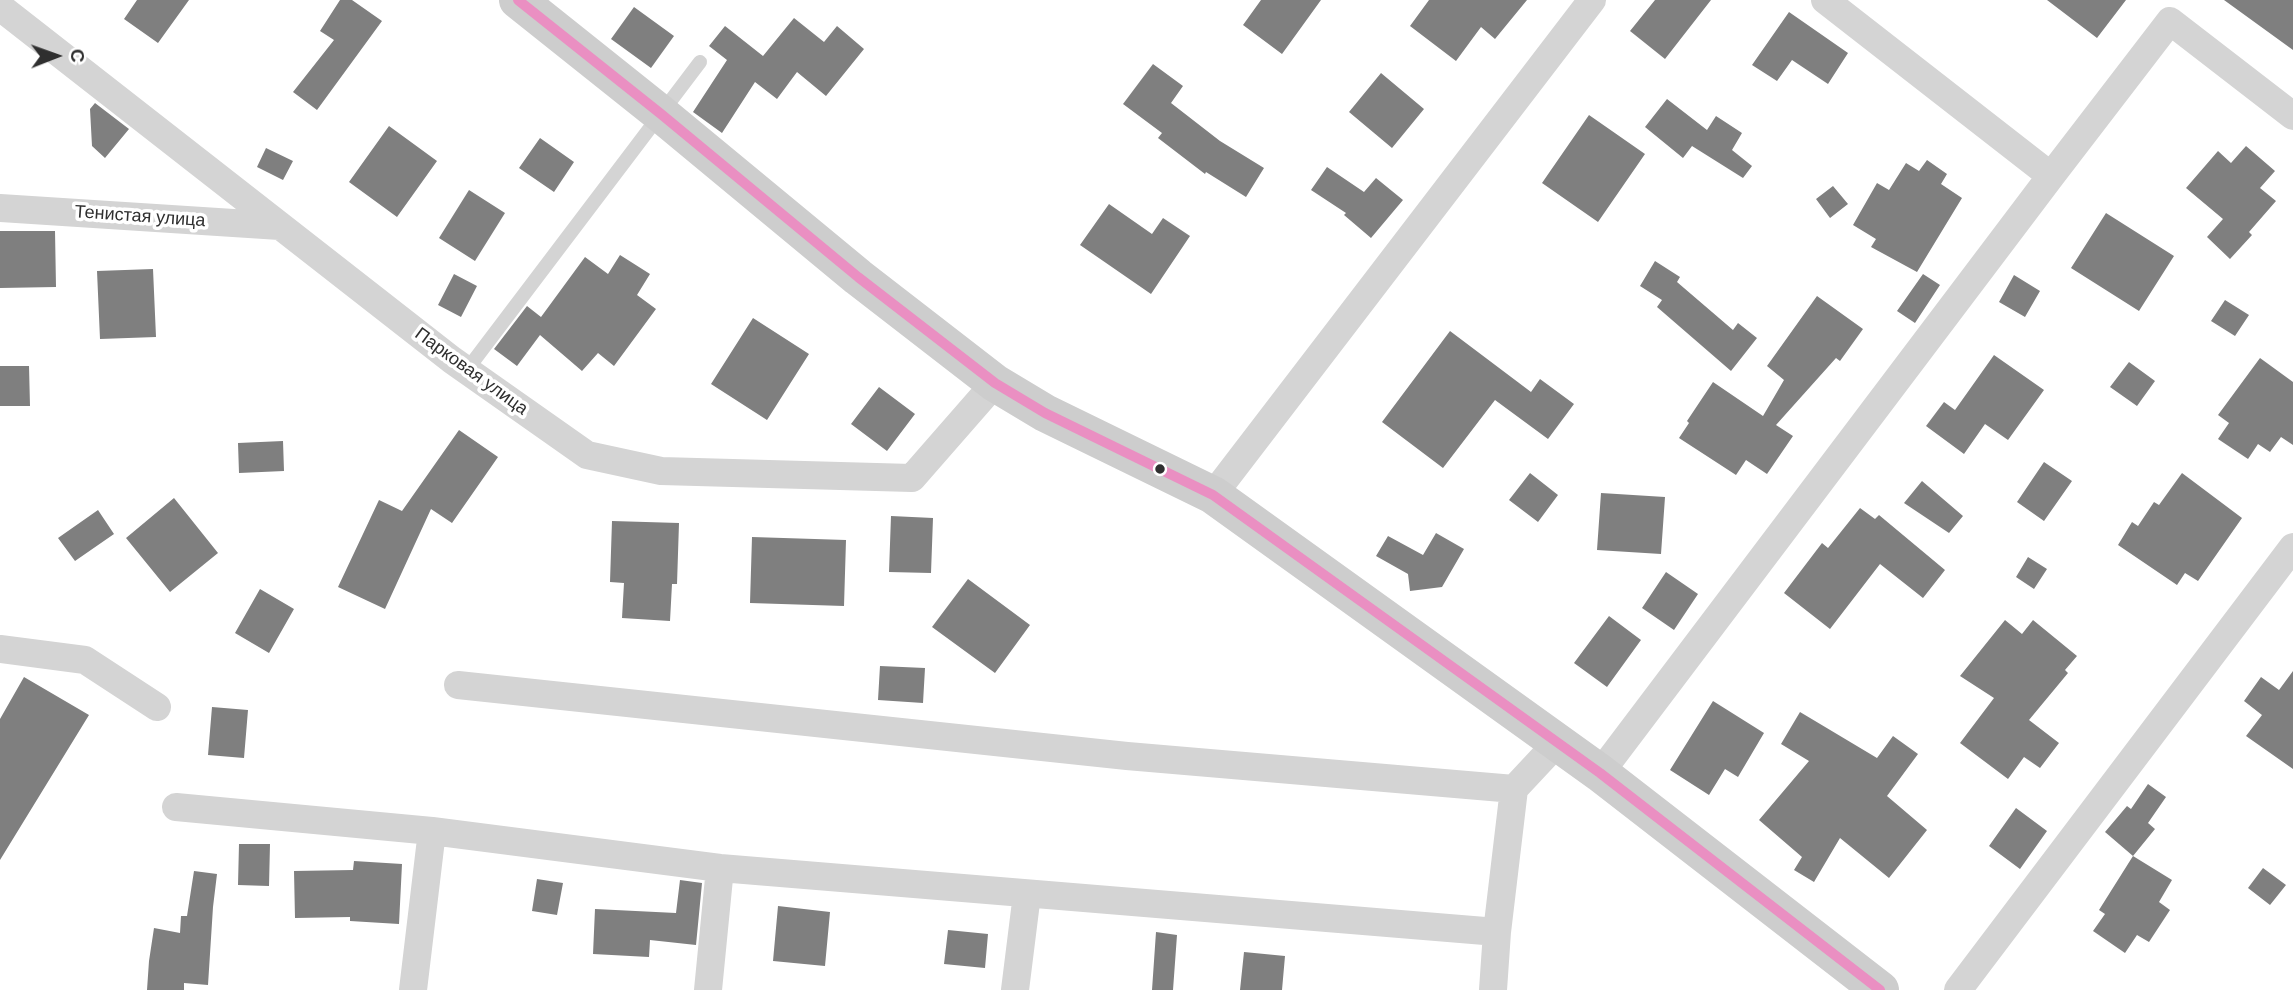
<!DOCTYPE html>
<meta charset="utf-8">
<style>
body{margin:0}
#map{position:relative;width:2293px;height:990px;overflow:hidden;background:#fff;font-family:"DM Sans",sans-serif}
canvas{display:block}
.north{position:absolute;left:21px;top:21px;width:70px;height:70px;-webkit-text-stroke:5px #fff;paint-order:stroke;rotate:89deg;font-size:19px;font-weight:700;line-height:28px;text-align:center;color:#2f2f2f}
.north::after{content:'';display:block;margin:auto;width:24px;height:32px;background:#2f2f2f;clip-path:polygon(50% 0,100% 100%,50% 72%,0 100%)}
</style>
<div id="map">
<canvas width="2293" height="990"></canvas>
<div class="north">С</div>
</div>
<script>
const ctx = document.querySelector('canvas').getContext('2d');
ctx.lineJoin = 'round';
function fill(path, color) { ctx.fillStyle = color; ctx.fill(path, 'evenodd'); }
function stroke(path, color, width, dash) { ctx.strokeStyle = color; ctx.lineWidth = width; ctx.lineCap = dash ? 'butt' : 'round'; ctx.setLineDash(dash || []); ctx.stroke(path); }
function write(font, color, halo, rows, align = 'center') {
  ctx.font = font + ' "DM Sans",sans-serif'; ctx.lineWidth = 7; ctx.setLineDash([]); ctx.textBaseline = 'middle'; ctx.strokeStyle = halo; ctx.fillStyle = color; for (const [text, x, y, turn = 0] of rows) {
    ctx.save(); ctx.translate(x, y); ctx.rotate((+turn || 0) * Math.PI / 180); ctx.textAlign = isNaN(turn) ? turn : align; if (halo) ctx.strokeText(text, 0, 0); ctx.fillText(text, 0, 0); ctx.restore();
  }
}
fill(new Path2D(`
 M137,0H189L158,43L124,19Z
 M340,0H352L382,21L317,110L293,92L334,40L320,31Z
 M1261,0H1321L1282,54L1243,25Z
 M1429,0H1527L1495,39L1481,27L1456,61L1410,26Z
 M1655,0H1711L1665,59L1630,31Z
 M2047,0H2126L2097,38Z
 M2224,0H2293V50Z
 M634,7L674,36L651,68L611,39Z
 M1789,12L1848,53L1828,84L1792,60L1777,81L1752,65Z
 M794,18L824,42L837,26L864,49L826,96L797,72L777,99L755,82L722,133L693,112L727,60L709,46L725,26L763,56Z
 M1153,64L1183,86L1171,103L1220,141L1264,168L1246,197L1206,172L1205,174L1158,138L1162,133L1123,104Z
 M1381,73L1424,109L1392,148L1349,112Z
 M1667,99L1707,130L1716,116L1742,133L1732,150L1752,166L1743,178L1692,146L1683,158L1645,127Z
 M95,103L129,129L105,158L92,146L90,109Z
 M1589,115L1645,154L1598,222L1542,183Z
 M389,126L437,161L397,217L349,182Z
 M540,138L574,162L554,192L519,168Z
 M2246,146L2275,171L2260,188L2276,201L2249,232L2252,235L2230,259L2207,237L2223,219L2186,188L2218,151L2231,163Z
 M266,148L293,161L283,180L257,167Z
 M1927,160L1947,174L1941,184L1962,198L1917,272L1871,247L1876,239L1853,225L1877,183L1889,190L1906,163L1919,171Z
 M1327,167L1364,192L1376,178L1403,200L1371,238L1344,215L1346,213L1311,190Z
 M1833,186L1848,204L1830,218L1816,199Z
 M469,190L505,213L475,261L439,238Z
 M1109,204L1152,234L1163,218L1190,236L1151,294L1080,245Z
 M2106,213L2174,256L2139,311L2071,268Z
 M0,231H55L56,287L0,288Z
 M620,255L650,274L637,295L656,309L614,366L598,353L582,371L540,335L517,366L494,349L527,306L541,317L585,257L608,274Z
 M1655,261L1680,277L1677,282L1733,330L1738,323L1757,338L1731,371L1657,307L1662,300L1640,286Z
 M153,269L156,337L100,339L97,271Z
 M454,274L477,286L461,317L438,305Z
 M1923,274L1940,285L1915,323L1897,311Z
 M2014,275L2040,291L2025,317L1999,302Z
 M1817,296L1863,329L1840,361L1836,358L1776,425L1793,436L1767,474L1746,460L1736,475L1679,438L1689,423L1687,421L1713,382L1763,416L1784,380L1767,366Z
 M2225,300L2249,315L2235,336L2211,321Z
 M753,318L809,354L767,420L711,384Z
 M1450,331L1531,392L1540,379L1574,404L1548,439L1495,400L1443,468L1382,422Z
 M1994,355L2044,390L2008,440L1985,424L1964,454L1926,426L1944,402L1955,410Z
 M2260,358L2293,382V445L2281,437L2270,452L2258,444L2248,459L2218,439L2229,423L2218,415Z
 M2129,362L2155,381L2137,406L2110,387Z
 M0,366H29L30,406H0Z
 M879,387L915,414L887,451L851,424Z
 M459,430L498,457L452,523L431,509L385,609L338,587L379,500L402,511Z
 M283,441L284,471L239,473L238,443Z
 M2044,462L2072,481L2044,521L2017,502Z
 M1530,473L1558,495L1538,522L1509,500Z
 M2182,473L2242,518L2198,581L2185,573L2177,585L2118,545L2132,522L2138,526L2154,502L2159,505Z
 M1922,481L1963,516L1949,533L1904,503Z
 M1601,493L1665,497L1661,554L1597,550Z
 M174,498L218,553L170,592L126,538Z
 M1860,508L1875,519L1879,515L1945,570L1923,598L1880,564L1830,629L1784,593L1822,543L1828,548Z
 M98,510L114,534L75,561L58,538Z
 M891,516L933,518L931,573L889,572Z
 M612,521L679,523L677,584H672L670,621L622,618L624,583L610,582Z
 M1436,533L1464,549L1442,587L1410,591L1408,574L1376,556L1388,536L1423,555Z
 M752,537L846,540L844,606L750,603Z
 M2028,557L2047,569L2034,589L2016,577Z
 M1666,572L1698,594L1674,630L1642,608Z
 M968,579L1030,625L995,673L932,627Z
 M260,589L294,609L269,653L235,633Z
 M1609,616L1641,640L1607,687L1574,663Z
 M2005,620L2022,634L2033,620L2077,656L2065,670L2068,673L2029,720L2059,743L2040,768L2024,757L2008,779L1960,743L1994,698L1960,676Z
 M880,666L925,668L923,703L878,700Z
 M2293,671V769L2246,736L2262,715L2244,701L2261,677L2279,690Z
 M24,677L89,715L0,860V719Z
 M1713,701L1764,733L1738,777L1725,769L1709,795L1670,770Z
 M212,707L248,710L244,758L208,755Z
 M1800,712L1877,758L1893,736L1918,754L1887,796L1927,830L1889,878L1840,838L1814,882L1794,870L1802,857L1759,820L1809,761L1781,744Z
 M2148,784L2166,797L2148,823L2155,829L2133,856L2105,832L2127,806L2131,809Z
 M2016,808L2047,831L2020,869L1989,846Z
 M239,844H270L269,886L238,885Z
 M2133,856L2172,880L2159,902L2170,910L2149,942L2137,935L2125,953L2093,931L2105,914L2099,910Z
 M354,861L402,864L399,924L350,921V917L295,918L294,871L353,870Z
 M2263,868L2286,885L2270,905L2248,888Z
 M194,871L217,874L213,907L208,985L184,983V990H147L149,961L154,928L180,933L181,916H187Z
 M537,879L563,883L557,915L532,911Z
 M680,880L702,883L696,945L650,940L649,957L593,954L595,909L676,913Z
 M778,906L830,912L825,966L773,961Z
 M948,930L988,934L985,968L944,964Z
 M1156,932L1177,935L1173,990H1152Z
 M1244,952L1285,956L1282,990H1240Z`), '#7f7f7f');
stroke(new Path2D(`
 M466,371L700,62`), '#d4d4d4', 14);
stroke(new Path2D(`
 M1825,0L2051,176
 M0,7L452,360L587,455L661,471L912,478L995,383
 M0,208L280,226
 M1213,495L1592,0
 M0,649L85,660L157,707
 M458,685L1127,756L1514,789
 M1600,773L2051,176L2170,21L2293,116
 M176,807L432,831L720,868L1497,932
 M413,990L432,831
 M708,990L720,868
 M1015,990L1027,894
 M1493,990L1497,932L1514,789L1557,743
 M1958,990L2293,547`), '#d4d4d4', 28);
stroke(new Path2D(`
 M518,0L661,114L858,277L995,383L1045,413L1213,495L1600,773L1880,990`), '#cdcdcd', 38);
stroke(new Path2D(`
 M518,0L661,114L858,277L995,383L1045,413L1213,495L1600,773L1880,990`), '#ea8fc2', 10);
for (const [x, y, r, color] of [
 [1160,469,6,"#2f2f2f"]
]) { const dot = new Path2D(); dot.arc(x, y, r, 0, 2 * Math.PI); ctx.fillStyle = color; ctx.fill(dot); stroke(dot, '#fff', 2.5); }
write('18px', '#2f2f2f', '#fff', [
 ["Тенистая улица",140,217,4],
 ["Парковая улица",471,372,36]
]);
</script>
